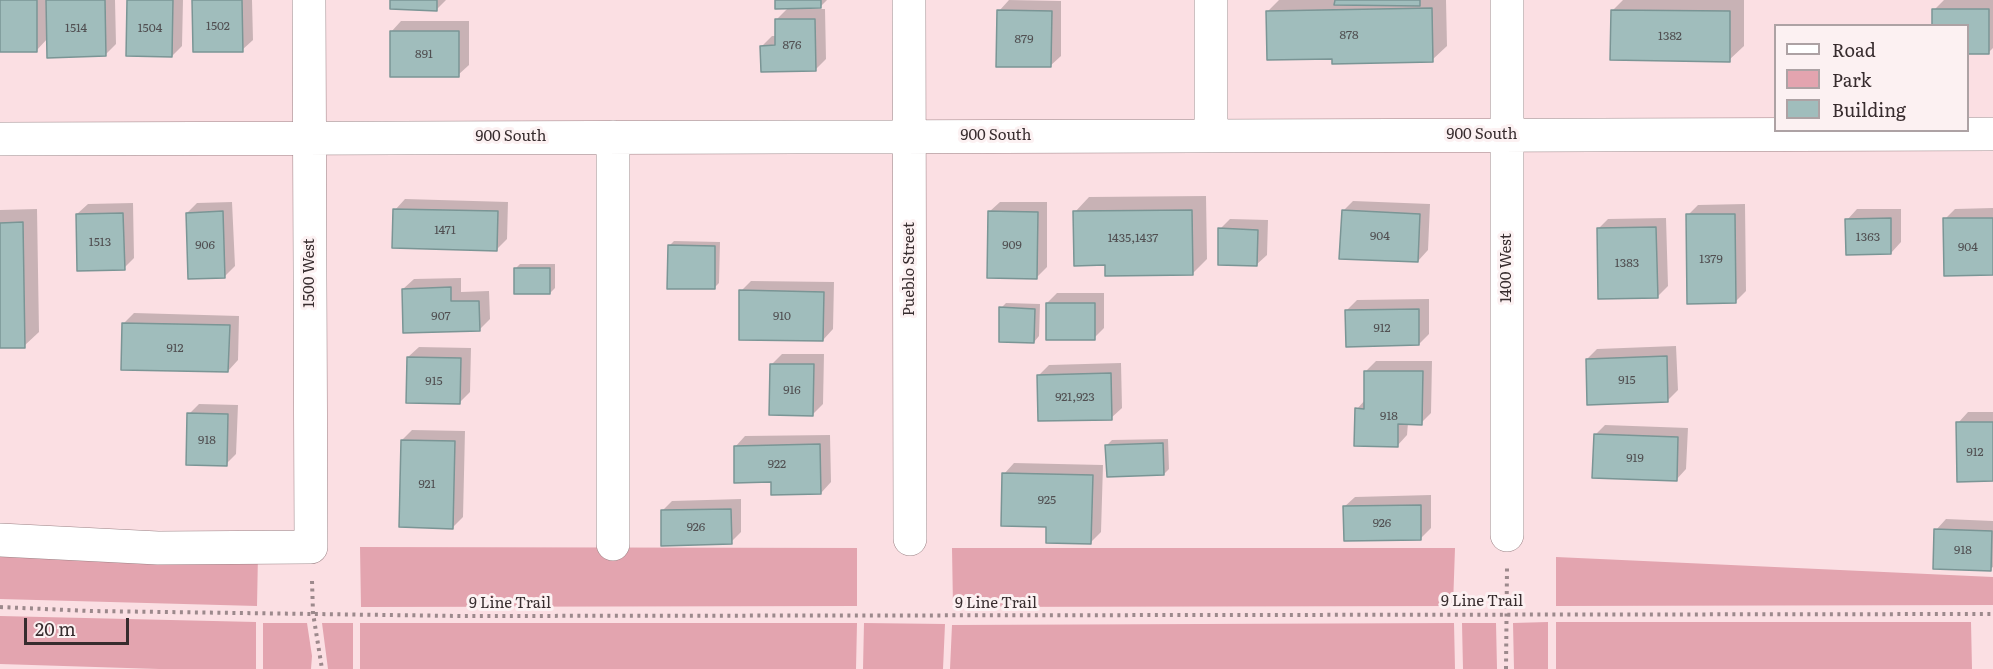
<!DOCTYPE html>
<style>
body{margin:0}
#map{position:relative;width:1993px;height:669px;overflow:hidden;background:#fbdfe3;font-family:Literata,serif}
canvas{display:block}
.legend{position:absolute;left:1774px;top:24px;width:195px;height:108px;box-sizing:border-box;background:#fcf1f2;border:2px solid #ada2a4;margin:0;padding:8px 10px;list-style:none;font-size:18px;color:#372c2e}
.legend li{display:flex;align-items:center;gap:12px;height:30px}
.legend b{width:30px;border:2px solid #ada2a4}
.scale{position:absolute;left:24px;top:618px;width:105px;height:27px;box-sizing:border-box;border:3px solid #372c2e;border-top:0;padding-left:8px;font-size:18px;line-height:21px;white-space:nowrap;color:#372c2e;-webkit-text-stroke:4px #fcf1f2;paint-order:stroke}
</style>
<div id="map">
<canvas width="1993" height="669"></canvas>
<ul class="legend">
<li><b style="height:8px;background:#fff"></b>Road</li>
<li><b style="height:16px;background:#e3a4af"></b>Park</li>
<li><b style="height:16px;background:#a0bdbc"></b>Building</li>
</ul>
<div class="scale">20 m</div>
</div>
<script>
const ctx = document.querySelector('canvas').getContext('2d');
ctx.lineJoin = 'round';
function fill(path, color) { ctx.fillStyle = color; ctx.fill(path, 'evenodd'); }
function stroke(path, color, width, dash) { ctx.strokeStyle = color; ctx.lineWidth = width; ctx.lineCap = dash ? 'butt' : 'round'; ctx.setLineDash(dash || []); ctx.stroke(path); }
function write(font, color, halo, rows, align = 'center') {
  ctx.font = font + ' Literata,serif'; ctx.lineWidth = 6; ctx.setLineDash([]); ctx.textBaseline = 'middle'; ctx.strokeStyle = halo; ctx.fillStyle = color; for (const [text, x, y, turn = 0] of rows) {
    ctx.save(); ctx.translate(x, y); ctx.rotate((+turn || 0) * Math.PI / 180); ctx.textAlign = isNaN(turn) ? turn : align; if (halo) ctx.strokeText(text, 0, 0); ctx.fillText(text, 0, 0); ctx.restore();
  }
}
fill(new Path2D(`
 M0,543L258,554L257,606L0,599Z
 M360,547L857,548V606L361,607Z
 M952,548H1455L1453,606L953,607Z
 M1556,557L1993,577V605L1556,606Z
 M0,616L256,622V669H159L0,664Z
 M1548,622V669H1514L1513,623Z
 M1556,622H1971L1972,669H1556Z
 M263,623H307L312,656L311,669H263Z
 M322,623H353V669H328Z
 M360,623H857L856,669H360Z
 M864,623L945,624L943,669H863Z
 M1454,623L1455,669H950L952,625Z
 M1462,623H1496L1497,669H1463Z`), '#e3a4af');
fill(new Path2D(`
 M0,0H115L116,44L105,55L48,38L36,51L0,50Z
 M128,0H183L182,46L172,56Z
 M194,0H252L253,40L242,50Z
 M391,0H446L436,10Z
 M776,0H827L821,6H812V9H825L826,59L816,69L762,46L772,36H776V20L789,7Z
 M1009,0L1061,1V56L1050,66L999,11Z
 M1279,0H1446L1447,46L1432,60L1333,57L1267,12Z
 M1623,0H1744V46L1729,60L1612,11Z
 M1944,0H1993V48L1989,52H1968V26L1934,10Z
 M401,21H469V65L458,75L391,32Z
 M1206,196L1207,259L1193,273L1106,264L1075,212L1089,197Z
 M405,199L508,202L507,239L497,249L395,210Z
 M1353,201L1430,204L1428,250L1418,261L1343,211Z
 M232,202L235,266L224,277L187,213L197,203Z
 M1000,202H1047V267L1037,277L989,212Z
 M133,203L134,258L124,268L77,214L88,204Z
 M1745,204L1746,291L1735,302L1688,215L1698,205Z
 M1993,208V273L1945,219L1955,209Z
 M37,209L39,332L24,346L0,347V210Z
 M1857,209H1901V242L1891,253L1847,220Z
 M1666,218L1668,286L1657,297L1598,229L1608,219Z
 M1230,219L1268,220L1267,255L1256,265L1220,229Z
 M674,241L720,242L719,283L714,288L669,246Z
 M520,264H555V288L550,293L515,269Z
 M461,278V292L489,291L490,319L480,329L403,289L414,279Z
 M751,281L834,282L833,329L823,340L741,291Z
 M1057,293H1104V328L1094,338L1047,303Z
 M1429,299V334L1419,344L1347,310L1357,300Z
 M1006,303L1040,304L1039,336L1034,342L1001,308Z
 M134,313L239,316L238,360L228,371L123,324Z
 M1676,346L1678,390L1668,400L1587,359L1597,349Z
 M419,347L471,348L470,392L460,402L408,357Z
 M782,354H824L823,404L813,414L772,364Z
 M1376,361H1432L1431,413L1421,423H1408L1407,435L1397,446L1357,409L1365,400L1366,371Z
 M1121,363L1122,408L1111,418L1039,375L1049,365Z
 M199,404L238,405L236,454L226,464L189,414Z
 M1968,412H1993V480L1958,423Z
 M1605,425L1688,428L1686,469L1676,480L1595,435Z
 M412,430L465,431L463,517L453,527L402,440Z
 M830,435L831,482L821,493L772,481L735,447L745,436Z
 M1168,439L1169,469L1164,474L1107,445L1112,440Z
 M1014,463L1103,465L1101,532L1091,542L1048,526L1004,474Z
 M1431,495V528L1421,538L1344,507L1355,497Z
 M741,499V532L731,542L662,511L672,501Z
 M1946,519L1993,521V567L1990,569L1936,530Z`), '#0003');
const building = new Path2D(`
 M0,0H37V52H0Z
 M46,0H105L106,56L47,58Z
 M127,0H173L172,57L126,56Z
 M192,0H242L243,52H193Z
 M390,0H437V11L390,9Z
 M775,0H821V8L775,9Z
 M1335,0H1420V6L1334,5Z
 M1432,8L1433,62L1332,64V59L1267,60L1266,11Z
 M1932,9H1989V54H1968V26H1932Z
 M997,10L1052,11L1051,67H996Z
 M1611,10L1730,11V62L1610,60Z
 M775,19H815L816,71L761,72L760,46L775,45Z
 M390,31H459V77H390Z
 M393,209L498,211L497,251L392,248Z
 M1192,210L1193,275L1105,276V265L1074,266L1073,211Z
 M1342,210L1420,214L1418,262L1339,259Z
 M223,211L225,278L188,279L186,213Z
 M988,211L1038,212L1037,279L987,278Z
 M123,213L125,270L77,271L76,214Z
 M1686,214H1735L1736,303L1687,304Z
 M1891,218V254L1846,255L1845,219Z
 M1943,218H1993V275L1944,276Z
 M23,222L25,348H0V223Z
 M1656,227L1658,298L1598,299L1597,228Z
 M1218,228L1258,230L1257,266L1218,265Z
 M668,245L715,246V289H667Z
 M514,268H550V294H514Z
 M451,287V301H479L480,331L403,333L402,289Z
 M739,290L824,292L823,341L739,340Z
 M1046,303H1095V340H1046Z
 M999,307L1035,309L1034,343L999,342Z
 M1419,309V345L1346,347L1345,310Z
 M122,323L230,325L228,372L121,370Z
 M1667,356L1668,402L1587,405L1586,359Z
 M407,357L461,358L460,404L406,403Z
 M770,364H814L813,416L769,415Z
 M1364,371H1423L1422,425L1398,424V447L1354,446L1355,408L1364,409Z
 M1111,373L1112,420L1038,421L1037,375Z
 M187,413L228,414L227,466L186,465Z
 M1956,422H1993V481L1957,482Z
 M1594,434L1678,437L1677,481L1592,478Z
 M401,440L455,441L453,529L399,527Z
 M1163,443L1164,475L1107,477L1105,445Z
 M820,444L821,494L771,495V482L734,483V446Z
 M1002,473L1093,475L1091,544L1046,543V527L1001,526Z
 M1421,505V540L1344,541L1343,506Z
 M731,509L732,544L661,546V510Z
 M1934,529L1992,531L1991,571L1933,569Z`);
fill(building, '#a0bdbc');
stroke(building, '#7a9595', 1.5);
const minor = new Path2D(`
 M909,0L910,539
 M1507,0V535
 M1211,136V0
 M613,137V544
 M0,139L1993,134
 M0,540L158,548L311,547L309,0`);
stroke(minor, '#9b8285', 34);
stroke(new Path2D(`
 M312,581L313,613L322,669
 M0,607L90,611L462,616L1993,614
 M1506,669L1507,568`), '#9c898c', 4, [3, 4.5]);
stroke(minor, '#fff', 33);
write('12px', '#515052', null, [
 ["1502",218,26],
 ["1514",76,28],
 ["1504",150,28],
 ["878",1349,35],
 ["1382",1670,36],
 ["879",1024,39],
 ["876",792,45],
 ["891",424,54],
 ["1471",445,230],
 ["904",1380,236],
 ["1363",1868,237],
 ["1435,1437",1133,238],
 ["1513",100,242],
 ["906",205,245],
 ["909",1012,245],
 ["904",1968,247],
 ["1379",1711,259],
 ["1383",1627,263],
 ["907",441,316],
 ["910",782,316],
 ["912",1382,328],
 ["912",175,348],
 ["915",1627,380],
 ["915",434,381],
 ["916",792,390],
 ["921,923",1075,397],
 ["918",1389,416],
 ["918",207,440],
 ["912",1975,452],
 ["919",1635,458],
 ["922",777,464],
 ["921",427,484],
 ["925",1047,500],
 ["926",1382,523],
 ["926",696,527],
 ["918",1963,550]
]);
write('15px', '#372c2e', '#fcf1f2', [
 ["900 South",1482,135],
 ["900 South",996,136],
 ["900 South",511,137],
 ["1400 West",1507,268,-90],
 ["Pueblo Street",910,269,-90],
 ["1500 West",310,273,-90],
 ["9 Line Trail",1482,602],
 ["9 Line Trail",510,604],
 ["9 Line Trail",996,604]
]);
</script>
